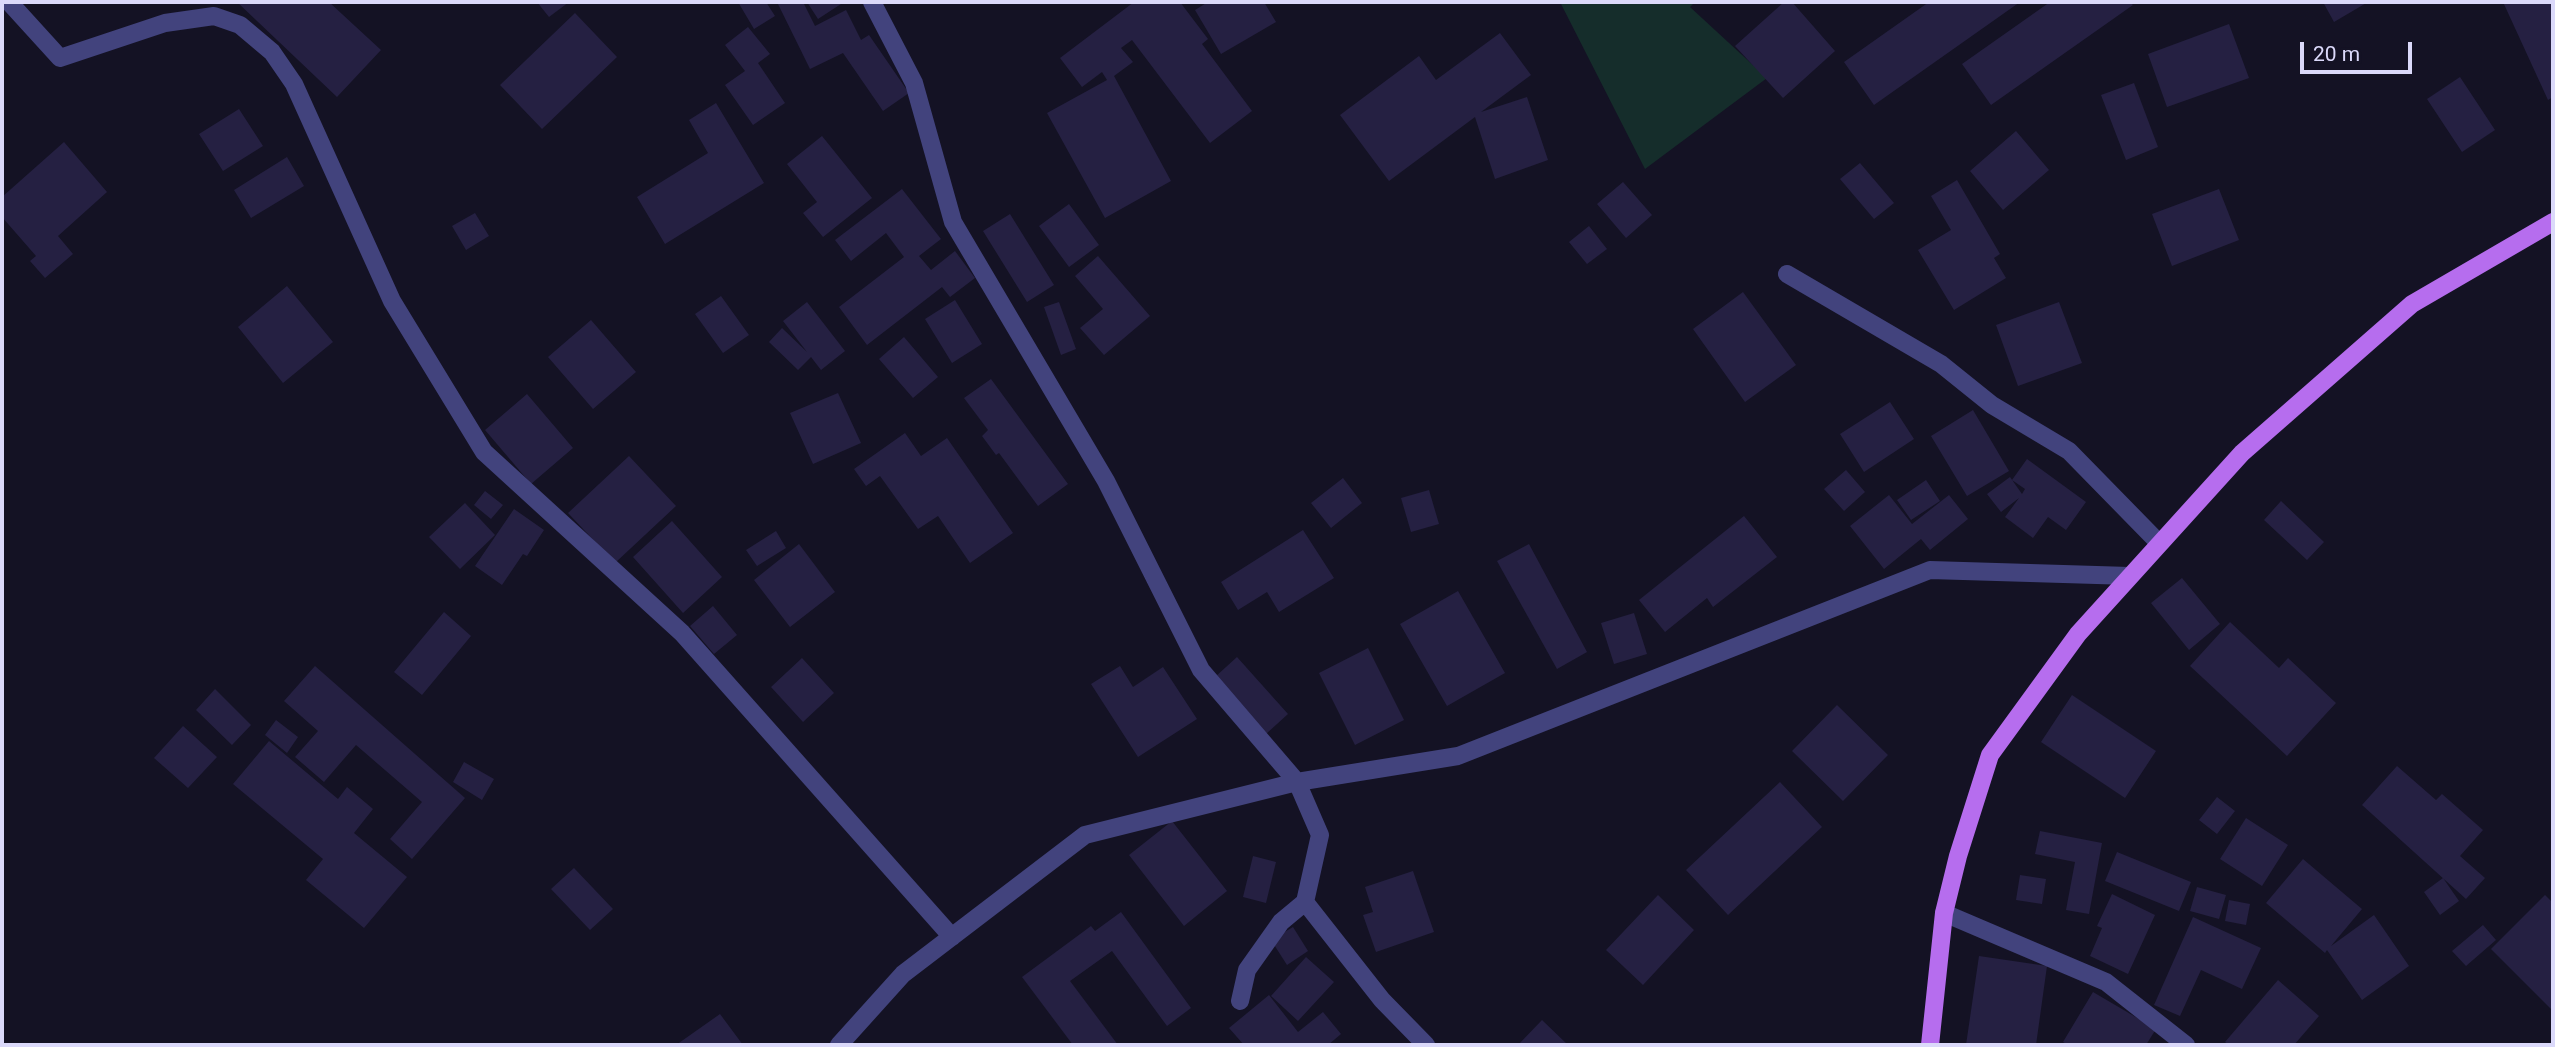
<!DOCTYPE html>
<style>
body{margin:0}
#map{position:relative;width:2555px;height:1047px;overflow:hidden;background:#141224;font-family:Roboto,sans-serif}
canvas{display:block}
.frame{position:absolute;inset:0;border:4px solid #dbd9fa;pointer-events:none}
.scale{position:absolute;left:2300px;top:42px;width:112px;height:32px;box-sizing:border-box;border:4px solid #dbd9fa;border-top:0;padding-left:9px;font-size:21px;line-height:24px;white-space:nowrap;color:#dbd9fa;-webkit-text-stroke:5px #141224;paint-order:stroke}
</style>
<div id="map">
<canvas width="2555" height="1047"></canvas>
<div class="frame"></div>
<div class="scale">20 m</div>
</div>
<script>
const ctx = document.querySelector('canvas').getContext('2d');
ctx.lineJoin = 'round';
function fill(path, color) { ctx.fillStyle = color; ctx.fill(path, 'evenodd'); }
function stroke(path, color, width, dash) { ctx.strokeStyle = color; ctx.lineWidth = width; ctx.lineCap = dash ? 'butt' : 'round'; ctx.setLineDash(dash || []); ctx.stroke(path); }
fill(new Path2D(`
 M1560,2H1695L1690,7L1767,78L1645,169Z`), '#152d2b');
fill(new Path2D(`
 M237,2H329L381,50L337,97Z
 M537,2H569L549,17Z
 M738,2H766L775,16L754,29Z
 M777,2H803L815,26L846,10L861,40L869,35L909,93L883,111L843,53L810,69Z
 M807,2H844L818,19Z
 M1134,2H1180L1208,39L1202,44L1252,111L1210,143L1132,40L1121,48L1133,62L1114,76L1171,181L1105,218L1047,113L1107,80L1102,72L1082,87L1060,58Z
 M1208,2H1264L1276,22L1221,54L1195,10Z
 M1784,2H1792L1835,51L1783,98L1735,46Z
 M1929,2H2020L1874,105L1844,62Z
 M2050,2H2130L2133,5L1991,105L1962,64Z
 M2323,2H2368L2334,22Z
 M2503,2H2553V97L2548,100Z
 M575,13L617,57L542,129L500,85Z
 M2229,24L2249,78L2167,107L2148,54Z
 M748,27L770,54L758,63L785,103L753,125L725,85L745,71L725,45Z
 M1500,33L1531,75L1481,112L1527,97L1548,160L1495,179L1475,117L1389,181L1340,115L1419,56L1436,80Z
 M2460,77L2495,130L2462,152L2427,99Z
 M2134,83L2158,147L2126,160L2101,95Z
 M716,103L764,183L665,244L637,197L708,153L689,120Z
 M239,109L263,146L223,171L199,134Z
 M2016,131L2049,170L2003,210L1970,171Z
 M822,136L872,198L823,237L803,213L817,202L787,164Z
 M64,142L107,192L58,236L73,254L45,278L30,261L36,256L2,217V197Z
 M287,157L304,186L251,218L234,190Z
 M1860,163L1894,203L1874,219L1840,179Z
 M1957,180L2000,254L1994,258L2006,278L1954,310L1918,250L1951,230L1931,196Z
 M1623,182L1652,215L1626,238L1597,204Z
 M902,189L941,239L919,256L931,270L955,251L975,278L950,297L942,287L867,345L839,307L904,257L886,233L851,261L835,240Z
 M2219,189L2239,240L2172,266L2152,214Z
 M1069,204L1099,245L1069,267L1039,226Z
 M475,213L489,236L466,250L452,226Z
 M1010,214L1054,285L1027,302L983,231Z
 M1589,226L1607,249L1587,264L1569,242Z
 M1098,256L1150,316L1104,355L1080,328L1103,309L1075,276Z
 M287,286L333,342L283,383L238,327Z
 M1743,292L1796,365L1745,402L1693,329Z
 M721,296L749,335L723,353L695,314Z
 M955,300L982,344L952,363L925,319Z
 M807,302L845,351L821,370L811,357L798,370L769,342L782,328L807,352L783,321Z
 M1059,302L1076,349L1061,355L1044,307Z
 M2059,302L2082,363L2018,386L1996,325Z
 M591,320L636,372L593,409L548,357Z
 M904,337L938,377L913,398L879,359Z
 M991,379L1068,484L1038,506L999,453L996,455L982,436L988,430L964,398Z
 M838,393L861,443L813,464L790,413Z
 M527,394L573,448L531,484L485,430Z
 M1890,402L1914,439L1864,472L1840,434Z
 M1973,410L2009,471L1967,496L1931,436Z
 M905,433L921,456L947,438L1013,533L970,563L938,516L918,529L880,476L866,486L854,469Z
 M629,456L676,506L615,563L568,513Z
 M2027,459L2086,502L2066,530L2048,517L2033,538L2005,517L2019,498L2001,512L1987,494L2010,477L2022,494L2025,489L2012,480Z
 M1846,470L1865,492L1844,511L1824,489Z
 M1343,478L1362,503L1331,528L1311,503Z
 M1926,480L1940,501L1911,520L1897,500Z
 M1429,490L1439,524L1411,532L1401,498Z
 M485,491L503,505L491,519L474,505Z
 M1889,495L1912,524L1949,495L1968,519L1930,550L1921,539L1884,569L1850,526Z
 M2281,501L2324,542L2307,560L2264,520Z
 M465,503L495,535L460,569L429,537Z
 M514,509L544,530L527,556L523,554L502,585L475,566Z
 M1744,516L1777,557L1713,607L1707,598L1665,632L1639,600Z
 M672,521L722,577L683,613L633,557Z
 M1303,530L1334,578L1279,612L1267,592L1238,610L1221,582Z
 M776,531L786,548L757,566L746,550Z
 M799,544L835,592L790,627L754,580Z
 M1529,544L1587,652L1557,669L1497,561Z
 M2182,578L2220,624L2189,650L2151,603Z
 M1458,591L1505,673L1447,706L1400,624Z
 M713,606L737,635L714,654L690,626Z
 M444,612L471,636L422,695L394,672Z
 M1634,613L1647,654L1614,664L1601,623Z
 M2230,622L2279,668L2288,658L2336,703L2287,756L2190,666Z
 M1368,648L1404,720L1355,745L1319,673Z
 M1237,657L1288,714L1266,734L1215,677Z
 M802,658L834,693L803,722L771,687Z
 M315,666L465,798L412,859L390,839L422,802L356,745L324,782L295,757L318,731L284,701Z
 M1120,666L1133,687L1163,667L1197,719L1138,757L1091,684Z
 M215,689L251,725L232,745L196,710Z
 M2072,695L2156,751L2125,798L2041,742Z
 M1837,705L1888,755L1843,801L1792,751Z
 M276,720L298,737L287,753L265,735Z
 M183,726L217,757L188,788L154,758Z
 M269,741L338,799L347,787L373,809L354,833L407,877L364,928L306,880L323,859L233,784Z
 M464,762L494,779L482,800L453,782Z
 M2397,766L2436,800L2442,794L2483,830L2460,856L2485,878L2466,899L2362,805Z
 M1780,782L1822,827L1728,915L1686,870Z
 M2217,797L2235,811L2217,834L2199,820Z
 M2246,818L2288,845L2262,886L2220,859Z
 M1172,821L1227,891L1184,926L1129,855Z
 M2040,831L2102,843L2089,914L2066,910L2075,862L2035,854Z
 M2117,852L2191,882L2179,911L2105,881Z
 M1253,856L1276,862L1266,903L1243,897Z
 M2303,859L2362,909L2331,946L2374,915L2409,966L2362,1000L2327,950L2325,953L2266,903Z
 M574,868L613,909L590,930L551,889Z
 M1413,871L1434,932L1376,952L1363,915L1373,912L1365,887Z
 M2020,875L2046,879L2042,904L2016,900Z
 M2443,878L2459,901L2440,915L2424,892Z
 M2197,887L2226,895L2219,919L2190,911Z
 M2112,894L2155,915L2128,974L2090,956L2102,928L2097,926Z
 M1658,895L1694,930L1643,985L1606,950Z
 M2545,895L2553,903V1011L2491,949Z
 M2229,900L2250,904L2246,925L2225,921Z
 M1121,912L1191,1008L1167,1026L1112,951L1070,981L1118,1045H1073L1022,977L1091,926L1095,931Z
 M2193,917L2261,948L2242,989L2201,970L2180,1016L2154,1005Z
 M2483,925L2496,940L2466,966L2452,951Z
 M1293,927L1308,951L1287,965L1271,940Z
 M1979,956L2047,966L2036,1045H1966Z
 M1306,957L1334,982L1298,1021L1271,996Z
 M2278,980L2319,1016L2294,1045H2229L2225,1042Z
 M2093,992L2156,1029L2146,1045H2068L2063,1042Z
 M1269,995L1298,1032L1323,1012L1341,1034L1328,1045H1244L1229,1028Z
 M720,1014L743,1045H676Z
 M1542,1020L1568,1045H1518Z`), '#252042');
stroke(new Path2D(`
 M9,2L60,58L165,23L214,16L240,25L272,52L294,84L392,301L484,452L682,633L952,937
 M872,2L914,83L953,222L1106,481L1201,670L1297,782L1320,835L1305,902L1281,922L1247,970L1240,1001
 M1787,274L1941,364L1992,405L2069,451L2159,543
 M1305,902L1382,1000L1426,1045
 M1944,913L2106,982L2186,1045
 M839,1045L903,974L1085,835L1297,782L1458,756L1930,570L2130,576`), '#42437d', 18);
stroke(new Path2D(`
 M1930,1045L1944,913L1958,856L1990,755L2078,634L2242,453L2412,304L2553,222`), '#b66dee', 18);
</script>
